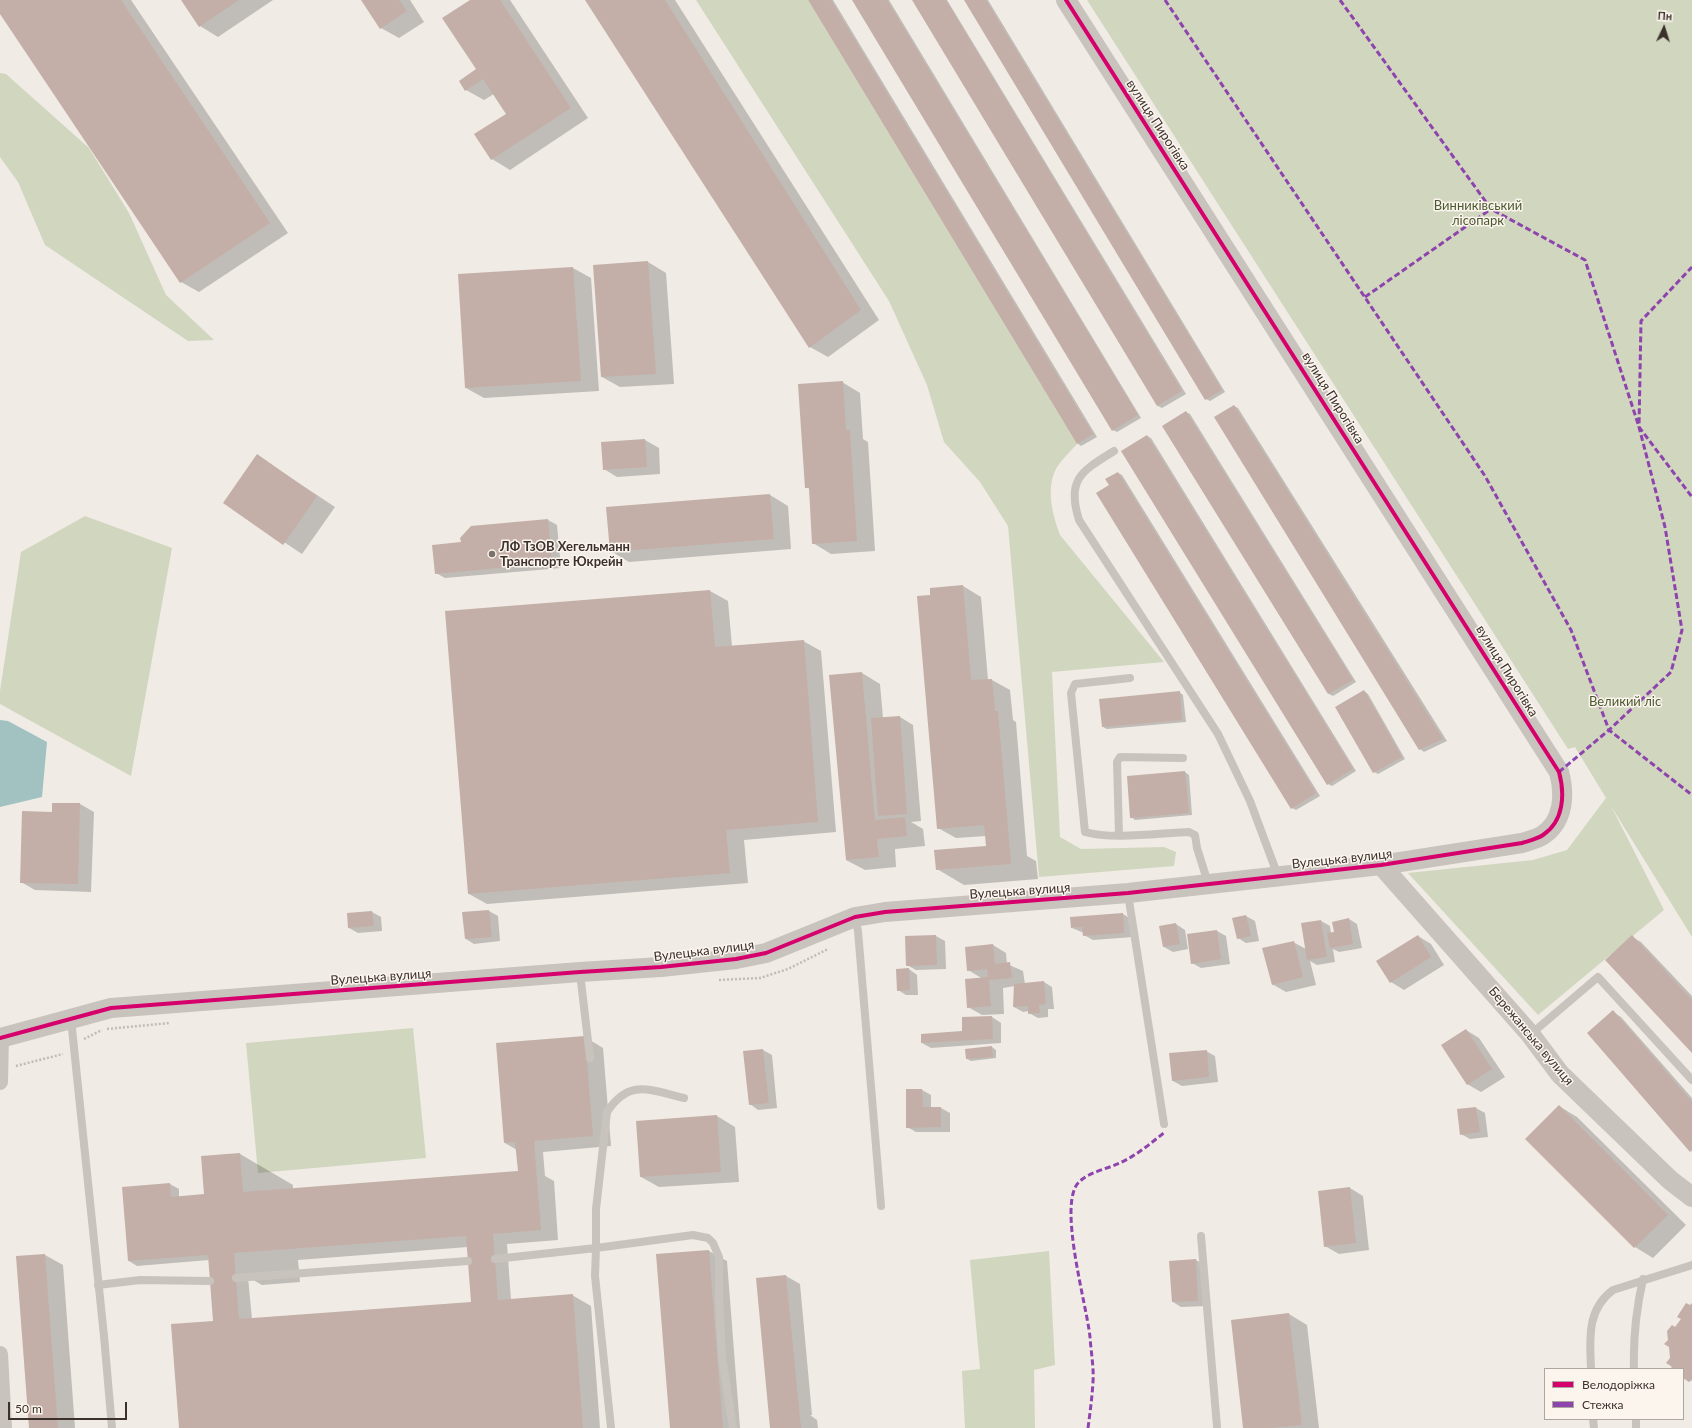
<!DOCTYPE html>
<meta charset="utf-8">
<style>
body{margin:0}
#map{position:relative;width:1692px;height:1428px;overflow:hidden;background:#f0ebe5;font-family:Lato,sans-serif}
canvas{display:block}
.legend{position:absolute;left:1544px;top:1368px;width:140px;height:52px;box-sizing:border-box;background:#fbf5ee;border:1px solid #aea6a0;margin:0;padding:5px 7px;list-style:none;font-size:12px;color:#3b302b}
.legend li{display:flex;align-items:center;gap:8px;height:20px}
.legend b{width:20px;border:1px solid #aea6a0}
.north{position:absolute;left:1644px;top:8px;width:40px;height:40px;-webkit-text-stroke:3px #fbf5ee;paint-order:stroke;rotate:4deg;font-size:11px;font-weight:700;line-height:16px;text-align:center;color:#3b302b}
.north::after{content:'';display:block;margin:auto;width:14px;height:18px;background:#3b302b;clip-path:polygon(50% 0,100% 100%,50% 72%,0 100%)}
.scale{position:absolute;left:8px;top:1402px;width:119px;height:18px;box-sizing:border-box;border:2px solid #3b302b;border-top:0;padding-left:5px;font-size:12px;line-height:14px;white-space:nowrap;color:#3b302b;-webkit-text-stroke:3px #fbf5ee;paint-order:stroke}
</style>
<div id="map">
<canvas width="1692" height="1428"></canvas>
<ul class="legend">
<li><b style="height:5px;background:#d6006c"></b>Велодоріжка</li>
<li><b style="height:5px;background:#8e44ad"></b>Стежка</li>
</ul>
<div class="north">Пн</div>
<div class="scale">50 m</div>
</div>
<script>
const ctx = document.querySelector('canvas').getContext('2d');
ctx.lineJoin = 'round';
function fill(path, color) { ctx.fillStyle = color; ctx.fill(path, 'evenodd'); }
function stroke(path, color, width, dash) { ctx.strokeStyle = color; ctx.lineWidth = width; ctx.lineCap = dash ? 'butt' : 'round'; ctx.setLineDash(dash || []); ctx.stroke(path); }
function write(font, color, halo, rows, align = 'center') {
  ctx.font = font + ' Lato,sans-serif'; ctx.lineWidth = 3; ctx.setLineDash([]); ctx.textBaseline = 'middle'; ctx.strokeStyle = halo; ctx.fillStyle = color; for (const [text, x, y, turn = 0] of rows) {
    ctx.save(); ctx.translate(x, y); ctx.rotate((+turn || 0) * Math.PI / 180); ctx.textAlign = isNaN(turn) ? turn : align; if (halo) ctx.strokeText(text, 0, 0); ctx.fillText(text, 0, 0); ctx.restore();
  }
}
fill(new Path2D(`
 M696,0H808L1077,444C1070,452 1059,462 1055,471C1046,491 1053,516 1060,535L1164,662L1052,672L1060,837L1081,849L1164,847L1176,852L1174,866L1039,877L1008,526L980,482L944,442L927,385L889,301Z
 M1087,0H1692V937L1611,806L1664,910L1538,1015L1408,873L1533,860L1567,850L1606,798L1575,747L1568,749Z
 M0,73L6,74L89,148L129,213L166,295L214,340L188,341L45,245L18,182L0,157Z
 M85,516L172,548L131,776L0,704V691L21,552Z
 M413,1028L426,1158L258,1173L246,1043Z
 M1049,1251L1055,1365L1034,1370L1035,1428H965L962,1371L980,1369L970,1260Z`), '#d1d6bf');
fill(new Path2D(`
 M0,720L8,721L47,742L42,797L0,807Z`), '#a1c2c1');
fill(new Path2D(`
 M0,0H131L288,233L199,292L181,282L0,12Z
 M183,0H273L218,37L200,26Z
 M363,0H410L424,22L399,38L381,28Z
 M472,0H510L588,118L510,170L492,159L507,114L494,94L484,100L466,90L477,70Z
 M586,0H675L879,320L828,357L810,347Z
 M809,0H833L1097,437L1081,446L1077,443Z
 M854,0H889L1141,418L1117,432L1113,430Z
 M913,0H947L1186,394L1162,408L1158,406Z
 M965,0H988L1225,392L1210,401L1206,399Z
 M648,262L666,273L674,384L620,387L602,377Z
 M573,268L591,278L599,391L484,398L466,388L459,275Z
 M842,382L860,393L863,439L868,442L875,551L831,554L813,543L810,489L806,487Z
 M1234,406L1238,408L1447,741L1424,752L1420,749Z
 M1186,412L1190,414L1356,682L1333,696L1329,694L1163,426Z
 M1147,436L1151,438L1356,771L1332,786L1328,784Z
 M645,440L659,448L660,474L617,477L604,469Z
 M258,456L335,507L302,554L225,503Z
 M1118,473L1122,475L1320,796L1296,810L1292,808L1110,485Z
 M770,495L788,506L791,549L629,562L611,551Z
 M548,520L557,525L561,568L445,578L436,573L462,543Z
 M963,586L981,597L988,680H992L1010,690L1013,720L1016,722L1027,856L1036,861L1038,879L964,885L937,869L989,847L986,836L956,838L938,828L931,596Z
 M710,591L728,601L732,646L803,641L821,651L836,832L744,840L748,883L487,904L469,894L446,612Z
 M862,673L880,684L883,718L900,717L913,725L921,821L911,822L923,829L925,846L895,849L896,867L865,870L846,860Z
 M1364,691L1368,694L1405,759L1378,774L1374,772Z
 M1179,692L1183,695L1186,722L1107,729L1103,727Z
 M1185,772L1189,775L1192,815L1135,820L1131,817Z
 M53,804H80L94,812L91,892L35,890L21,882L53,813Z
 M489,911L498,916L500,941L474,944L466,939L463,913Z
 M372,912L381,917L382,931L358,933L349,928Z
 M1123,914L1131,919L1133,937L1093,940L1084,935V933L1072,928Z
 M1246,916L1255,921L1259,941L1246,943L1238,938Z
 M1349,919L1357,924L1362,948L1339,952L1333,949L1335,962L1317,965L1310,961L1316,985L1286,992L1272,984L1293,942L1306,949L1321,921L1330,926L1331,934L1335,933Z
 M1176,924L1185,930L1188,949L1173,952L1164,947Z
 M1217,931L1226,936L1230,964L1201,968L1192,963Z
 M936,936L945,941L946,969L916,970L907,965Z
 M1418,936L1431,944L1444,965L1404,990L1391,982Z
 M1632,937L1641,942L1692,996V1051Z
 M993,945L1006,953L1007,964L1023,971L1025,984L1044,982L1052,987L1054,1009H1048V1017L1038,1018L1029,1013V1011L1023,1012L1014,1007L1015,986L1003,988L1004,1014L982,1015L968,1007L983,979L968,970Z
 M909,969L917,975L918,995H906L898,990Z
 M1613,1012L1621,1017L1692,1098V1152Z
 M992,1017L1001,1023V1043L931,1048L922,1043L963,1031Z
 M1466,1030L1479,1038L1505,1077L1481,1092L1467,1084Z
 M585,1037L603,1048L611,1146L543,1152L545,1176L554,1181L558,1240L507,1244L511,1300L572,1295L591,1306L600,1428H180L214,1322L209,1260L137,1266L129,1261L170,1184L179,1189V1197L205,1195L240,1154L293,1185V1189L521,1172L517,1150L505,1143ZM468,1247L472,1303L252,1319L248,1277L262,1285L300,1282L298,1260Z
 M992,1047L996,1050V1058L971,1061L967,1059Z
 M763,1050L772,1055L777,1108L758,1110L750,1104Z
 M1206,1051L1215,1056L1218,1082L1182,1086L1173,1081Z
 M907,1090H922L931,1095V1108H941L950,1113V1132H916L907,1127Z
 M1559,1106L1577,1117L1686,1225L1653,1258L1635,1247L1526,1139Z
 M1476,1108L1485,1113L1488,1137L1470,1139L1461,1134L1458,1110Z
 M717,1116L735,1127L739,1182L659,1187L641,1177Z
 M1350,1188L1363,1196L1369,1250L1339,1254L1325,1246Z
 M709,1251L727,1261L740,1428H671Z
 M45,1255L63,1265L75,1428H30Z
 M1196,1260L1205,1265L1207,1306L1181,1307L1173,1302Z
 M786,1276L800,1284L812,1415H810L817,1420L818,1428H771Z
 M1289,1314L1307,1325L1319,1428H1244Z`), '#0003');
fill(new Path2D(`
 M0,0H121L270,223L180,283L0,14Z
 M181,0H239L199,27Z
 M361,0H399L407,11L380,29Z
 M470,0H500L571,108L491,160L474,134L506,114L483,79L465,91L459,81L476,69L442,18Z
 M585,0H665L861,310L809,348Z
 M808,0H831L1093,434L1077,444Z
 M852,0H887L1138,415L1112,431Z
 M912,0H946L1182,391L1157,406Z
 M964,0H986L1222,390L1205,400Z
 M648,261L656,374L601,377L593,265Z
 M573,267L581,381L465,388L458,274Z
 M843,381L846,430H850L857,541L812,544L809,488H805L798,384Z
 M1234,405L1443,739L1419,750L1214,417Z
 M1186,411L1353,680L1328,694L1162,426Z
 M1147,435L1353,769L1327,785L1121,451Z
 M645,439L647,467L603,470L601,442Z
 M257,454L317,496L283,545L223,503Z
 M1118,472L1316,793L1291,809L1096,493L1109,485L1105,479Z
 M770,494L774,539L610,552L606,507Z
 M548,519L552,563L435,574L432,545L461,542L460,538L471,526Z
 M963,585L971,680L992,679L995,711H998L1011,864L936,870L934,850L986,846L984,825L937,829L917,596L930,595V588Z
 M710,590L715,647L804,640L818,822L726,830L730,873L468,894L445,611Z
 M862,672L875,820L905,817L907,836L877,839L879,857L846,860L829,675Z
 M1364,690L1402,757L1373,773L1335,707Z
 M1180,691L1182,720L1102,727L1099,699Z
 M900,716L907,814L878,816L871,718Z
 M1185,771L1189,813L1130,818L1127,776Z
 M52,803H80L78,884L20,883L22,811L52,812Z
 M489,910L492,937L465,939L462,912Z
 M372,911L374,926L348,928L347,913Z
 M1123,913L1124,933L1083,936L1082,927L1071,928L1070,917Z
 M1246,915L1251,936L1237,939L1232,918Z
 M1349,918L1353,944L1330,948L1327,933L1334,932L1332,922Z
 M1321,920L1327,957L1307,960L1301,923Z
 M1176,923L1180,944L1163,947L1159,926Z
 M1217,930L1221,959L1191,964L1187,934Z
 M936,935L937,965L906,966L905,936Z
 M1418,935L1431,957L1390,983L1376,961Z
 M1632,935L1692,1000V1053L1605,960Z
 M1294,941L1303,977L1272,985L1262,948Z
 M993,944L995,964L1010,962L1012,978L989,980L991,1006L967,1008L965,979L988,977L987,969L967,971L965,947Z
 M909,968L910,990L897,991L896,969Z
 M1044,981L1046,1004L1039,1005L1040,1013L1028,1014V1006L1013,1007L1014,984Z
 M1613,1010L1692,1102V1150L1690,1152L1587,1033Z
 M992,1016L993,1039L921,1043V1034L962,1031V1017Z
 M1466,1029L1492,1069L1467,1085L1441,1045Z
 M585,1036L593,1136L534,1141L541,1230L493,1234L498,1300L573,1294L583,1428H179L171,1324L213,1321L208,1255L128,1261L122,1187L170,1183L171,1197L204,1194L201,1156L240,1153L243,1192L518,1171L515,1142L504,1143L496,1043ZM466,1236L471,1302L239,1319L234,1253Z
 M992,1046L993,1057L966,1059L965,1049Z
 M763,1049L769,1103L749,1105L743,1051Z
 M1207,1050L1209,1077L1172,1081L1169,1053Z
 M906,1089H922L923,1107H941V1127L906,1128Z
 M1559,1105L1668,1215L1634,1248L1525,1139Z
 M1476,1107L1480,1132L1460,1135L1457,1109Z
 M717,1115L721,1172L640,1177L636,1121Z
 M1350,1187L1356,1243L1324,1247L1318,1191Z
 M709,1250L723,1428H670L656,1254Z
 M45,1254L58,1428H29L16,1256Z
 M1196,1259L1198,1301L1172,1302L1169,1261Z
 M786,1275L801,1428H770L756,1278Z
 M1686,1303L1690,1305L1692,1303V1380L1689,1382L1683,1378V1369H1672L1671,1366L1666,1363L1670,1358L1669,1347L1664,1344L1668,1340L1667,1331L1672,1325L1675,1327L1681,1319L1677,1317Z
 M1289,1313L1302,1425L1270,1428H1243L1231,1320Z`), '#c3afa7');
stroke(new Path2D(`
 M719,980L760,978L788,969L828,949
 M107,1029L170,1023
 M84,1039L102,1030
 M16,1066L63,1054`), '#c2bbb6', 2.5, [2, 2]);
stroke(new Path2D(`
 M1114,451C1082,471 1066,479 1079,520L1218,734L1250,801L1278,876
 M1130,678L1075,684L1071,693L1085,832C1112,840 1160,833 1189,832L1195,835L1197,848L1208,883
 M1119,835L1117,762L1120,757L1183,758
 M1128,894L1164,1124
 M855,917L858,931L881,1206
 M580,973L590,1058
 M71,1019L104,1336L112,1428
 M1531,1034L1598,977L1692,1080
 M1201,1236L1217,1427
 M495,1259L596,1248V1209L607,1112C629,1078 650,1090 684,1098
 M236,1278L468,1261
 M98,1285L140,1280L210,1281
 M1591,1369C1590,1340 1586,1310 1613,1290L1692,1265
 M1634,1369C1633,1338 1636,1310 1643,1279
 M1593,1419L1594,1428
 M1636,1419V1428
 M611,1428L595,1276L596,1248L693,1235L708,1238L713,1243L719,1257V1299L722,1357L733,1428`), '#c9c3be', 8);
stroke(new Path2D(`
 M0,1082L1,1037
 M0,1354L4,1428`), '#c9c3be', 16);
stroke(new Path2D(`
 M1381,865L1530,1034L1560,1074L1670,1180L1692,1197
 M0,1038L111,1008L580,972L661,967L736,959L766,953L855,917L885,912L1128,893L1381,865L1522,843C1528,841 1537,839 1543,835C1564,821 1565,794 1559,772L1066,0`), '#c9c3be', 20);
stroke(new Path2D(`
 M1165,0L1485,476L1571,630L1609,730L1692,795
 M1340,0L1491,209L1585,260L1639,427L1692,497
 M1365,297L1491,209
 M1559,772L1609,730L1671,672L1682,630L1665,527L1639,427L1641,321L1692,267
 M1088,1428C1090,1413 1092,1398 1093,1382C1094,1368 1091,1352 1090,1337C1087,1306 1057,1203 1079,1182C1089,1172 1107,1169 1120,1163C1137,1155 1151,1143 1165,1132`), '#8e44ad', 3, [6, 3]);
stroke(new Path2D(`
 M0,1038L111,1008L580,972L661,967L736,959L766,953L855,917L885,912L1128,893L1381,865L1522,843C1528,841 1537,839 1543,835C1564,821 1565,794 1559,772L1066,0`), '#d6006c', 4);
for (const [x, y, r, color] of [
 [492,554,4,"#7a716c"]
]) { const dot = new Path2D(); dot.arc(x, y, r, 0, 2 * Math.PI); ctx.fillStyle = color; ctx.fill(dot); stroke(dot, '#fbf5ee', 1.5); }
write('13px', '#3b302b', '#fbf5ee', [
 ["вулиця Пирогівка",1158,125,57],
 ["вулиця Пирогівка",1333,398,58],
 ["вулиця Пирогівка",1507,671,58],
 ["Вулецька вулиця",1342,859,-6],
 ["Вулецька вулиця",1020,891,-4],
 ["Вулецька вулиця",704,951,-7],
 ["Вулецька вулиця",381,977,-4],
 ["Бережанська вулиця",1531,1036,50]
]);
write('13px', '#4a5a2e', '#fbf5ee', [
 ["Винниківський",1478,206],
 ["лісопарк",1478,221],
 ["Великий ліс",1625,702]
]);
write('bold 13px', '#3b302b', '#fbf5ee', [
 ["ЛФ ТзОВ Хегельманн",500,547],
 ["Транспорте Юкрейн",500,562]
], 'left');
</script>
